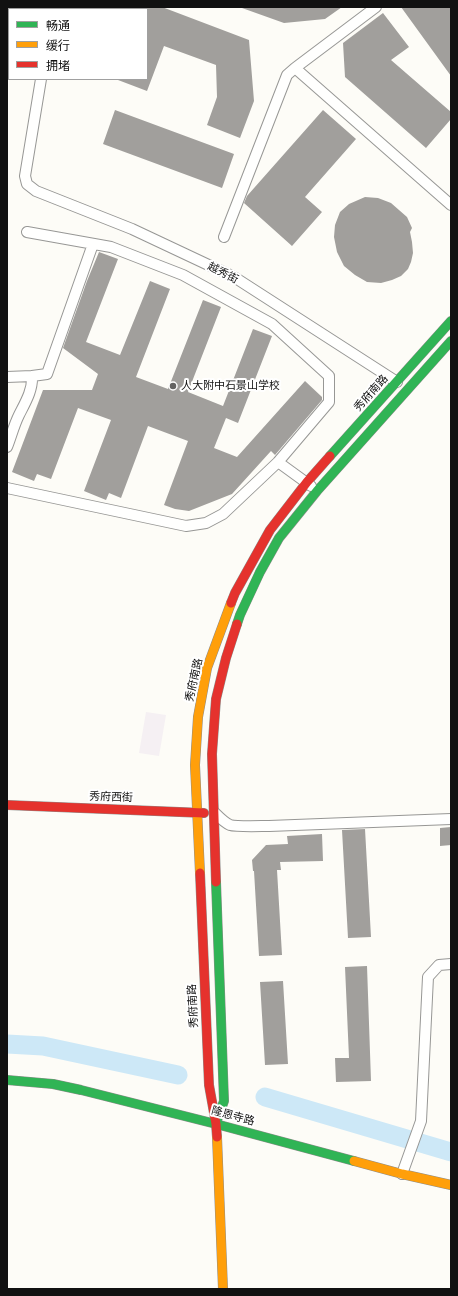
<!DOCTYPE html>
<meta charset="utf-8">
<style>
body{margin:0}
#map{position:relative;width:458px;height:1296px;overflow:hidden;background:#fdfcf7;font-family:"Playfair Display","Noto Sans SC",serif}
canvas{display:block}
.frame{position:absolute;inset:0;border:8px solid #111;pointer-events:none}
.legend{position:absolute;left:8px;top:8px;width:140px;height:72px;box-sizing:border-box;background:#fff;border:1px solid #a0a0a0;margin:0;padding:5px 7px;list-style:none;font-size:12px;color:#111}
.legend li{display:flex;align-items:center;gap:8px;height:20px}
.legend b{width:20px;border:1px solid #a0a0a0}
</style>
<div id="map">
<canvas width="458" height="1296"></canvas>
<div class="frame"></div>
<ul class="legend">
<li><b style="height:5px;background:#30b455"></b>畅通</li>
<li><b style="height:5px;background:#ff9f0a"></b>缓行</li>
<li><b style="height:5px;background:#e5322d"></b>拥堵</li>
</ul>
</div>
<script>
const ctx = document.querySelector('canvas').getContext('2d');
ctx.lineJoin = 'round';
function fill(path, color) { ctx.fillStyle = color; ctx.fill(path, 'evenodd'); }
function stroke(path, color, width, dash) { ctx.strokeStyle = color; ctx.lineWidth = width; ctx.lineCap = dash ? 'butt' : 'round'; ctx.setLineDash(dash || []); ctx.stroke(path); }
function write(font, color, halo, rows, align = 'center') {
  ctx.font = font + ' "Playfair Display","Noto Sans SC",serif'; ctx.lineWidth = 4; ctx.setLineDash([]); ctx.textBaseline = 'middle'; ctx.strokeStyle = halo; ctx.fillStyle = color; for (const [text, x, y, turn = 0] of rows) {
    ctx.save(); ctx.translate(x, y); ctx.rotate((+turn || 0) * Math.PI / 180); ctx.textAlign = isNaN(turn) ? turn : align; if (halo) ctx.strokeText(text, 0, 0); ctx.fillText(text, 0, 0); ctx.restore();
  }
}
fill(new Path2D(`
 M146,712L166,715L159,756L139,753Z`), '#f5f0f3');
stroke(new Path2D(`
 M7,1044L43,1046L178,1075
 M265,1097L451,1152`), '#cde8f7', 19);
fill(new Path2D(`
 M147,7H162L249,40L254,101L240,138L207,125L217,97L216,65L164,46L147,91L118,80L147,79Z
 M242,7H342L325,19L284,23L242,8Z
 M401,7H451V76Z
 M383,13L409,47L391,60L451,112V119L426,148L345,77L343,43Z
 M115,110L234,154L222,188L103,144Z
 M323,110L356,139L305,197L322,212L292,246L244,203L247,196Z
 M365,197L378,198L391,203L407,217L412,228L410,232L412,242L413,253L411,262L408,269L401,276L392,280L381,283L367,282L355,275L344,266L337,252L334,237L335,225L340,212L349,204Z
 M99,252L118,259L86,342L120,355L150,281L170,289L136,377L168,389L203,300L221,307L188,392L223,406L253,329L272,336L238,423L226,418L214,448L237,457L305,381L322,397V400L275,455L271,451L232,494L189,511L175,509L164,505L188,441L148,426L121,498L109,493L106,500L84,491L111,420L78,408L51,479L37,474L34,481L12,472L43,390H92L98,374L63,348L87,281Z
 M451,827V845L440,846V828Z
 M365,829L371,937L348,938L342,830Z
 M322,834L323,861L280,862L281,870H277L282,955L259,956L254,871H253L252,860L266,845L288,844L287,836Z
 M367,966L371,1081L336,1082L335,1058H349L345,967Z
 M283,981L288,1064L265,1065L260,982Z`), '#a19f9c');
const street = new Path2D(`
 M7,27L9,31
 M295,68L376,7
 M41,79L25,176L27,184L36,191L132,229L234,277L397,382
 M224,237L287,75L295,68L451,205
 M32,376L47,374L93,244
 M7,377L32,376C33,390 25,403 19,415C14,425 11,437 7,447
 M278,462L311,486
 M7,488L186,526L206,523L223,514L278,462L329,402V376L272,324L183,275L111,247L27,232
 M215,813C219,817 225,823 230,825C237,827 261,826 269,826L451,819
 M402,1174L421,1121L428,977L439,965L451,964`);
const fast = new Path2D(`
 M330,456L451,321
 M237,624L240,615L260,572L279,538L317,491L451,341
 M7,1080L53,1084L81,1090L216,1124L354,1161
 M216,1123L224,1101L216,882`);
const slow = new Path2D(`
 M200,873L195,765L198,717L207,668L231,603
 M217,1137L223,1289
 M354,1161L402,1174L451,1185`);
const jam = new Path2D(`
 M231,603L235,593L270,530L307,482L330,456
 M7,805L204,813
 M200,873L209,1085L216,1124L217,1137
 M216,882L212,754L216,699L226,658L237,624`);
stroke(street, '#979795', 12);
stroke(fast, '#8e8d8b', 10);
stroke(slow, '#8e8d8b', 10);
stroke(jam, '#8e8d8b', 10);
stroke(street, '#fffffe', 10);
stroke(fast, '#30b455', 9);
stroke(slow, '#ff9f0a', 9);
stroke(jam, '#e5322d', 9);
for (const [x, y, r, color] of [
 [173,386,4,"#646362"]
]) { const dot = new Path2D(); dot.arc(x, y, r, 0, 2 * Math.PI); ctx.fillStyle = color; ctx.fill(dot); stroke(dot, '#fff', 1.5); }
write('11px', '#111', '#fff', [
 ["越秀街",223,273,27],
 ["秀府南路",371,393,-48],
 ["秀府南路",194,680,-77],
 ["秀府西街",111,797,2],
 ["秀府南路",193,1006,-93],
 ["隆恩寺路",233,1116,15]
]);
write('11px', '#111', '#fff', [
 ["人大附中石景山学校",181,386]
], 'left');
</script>
